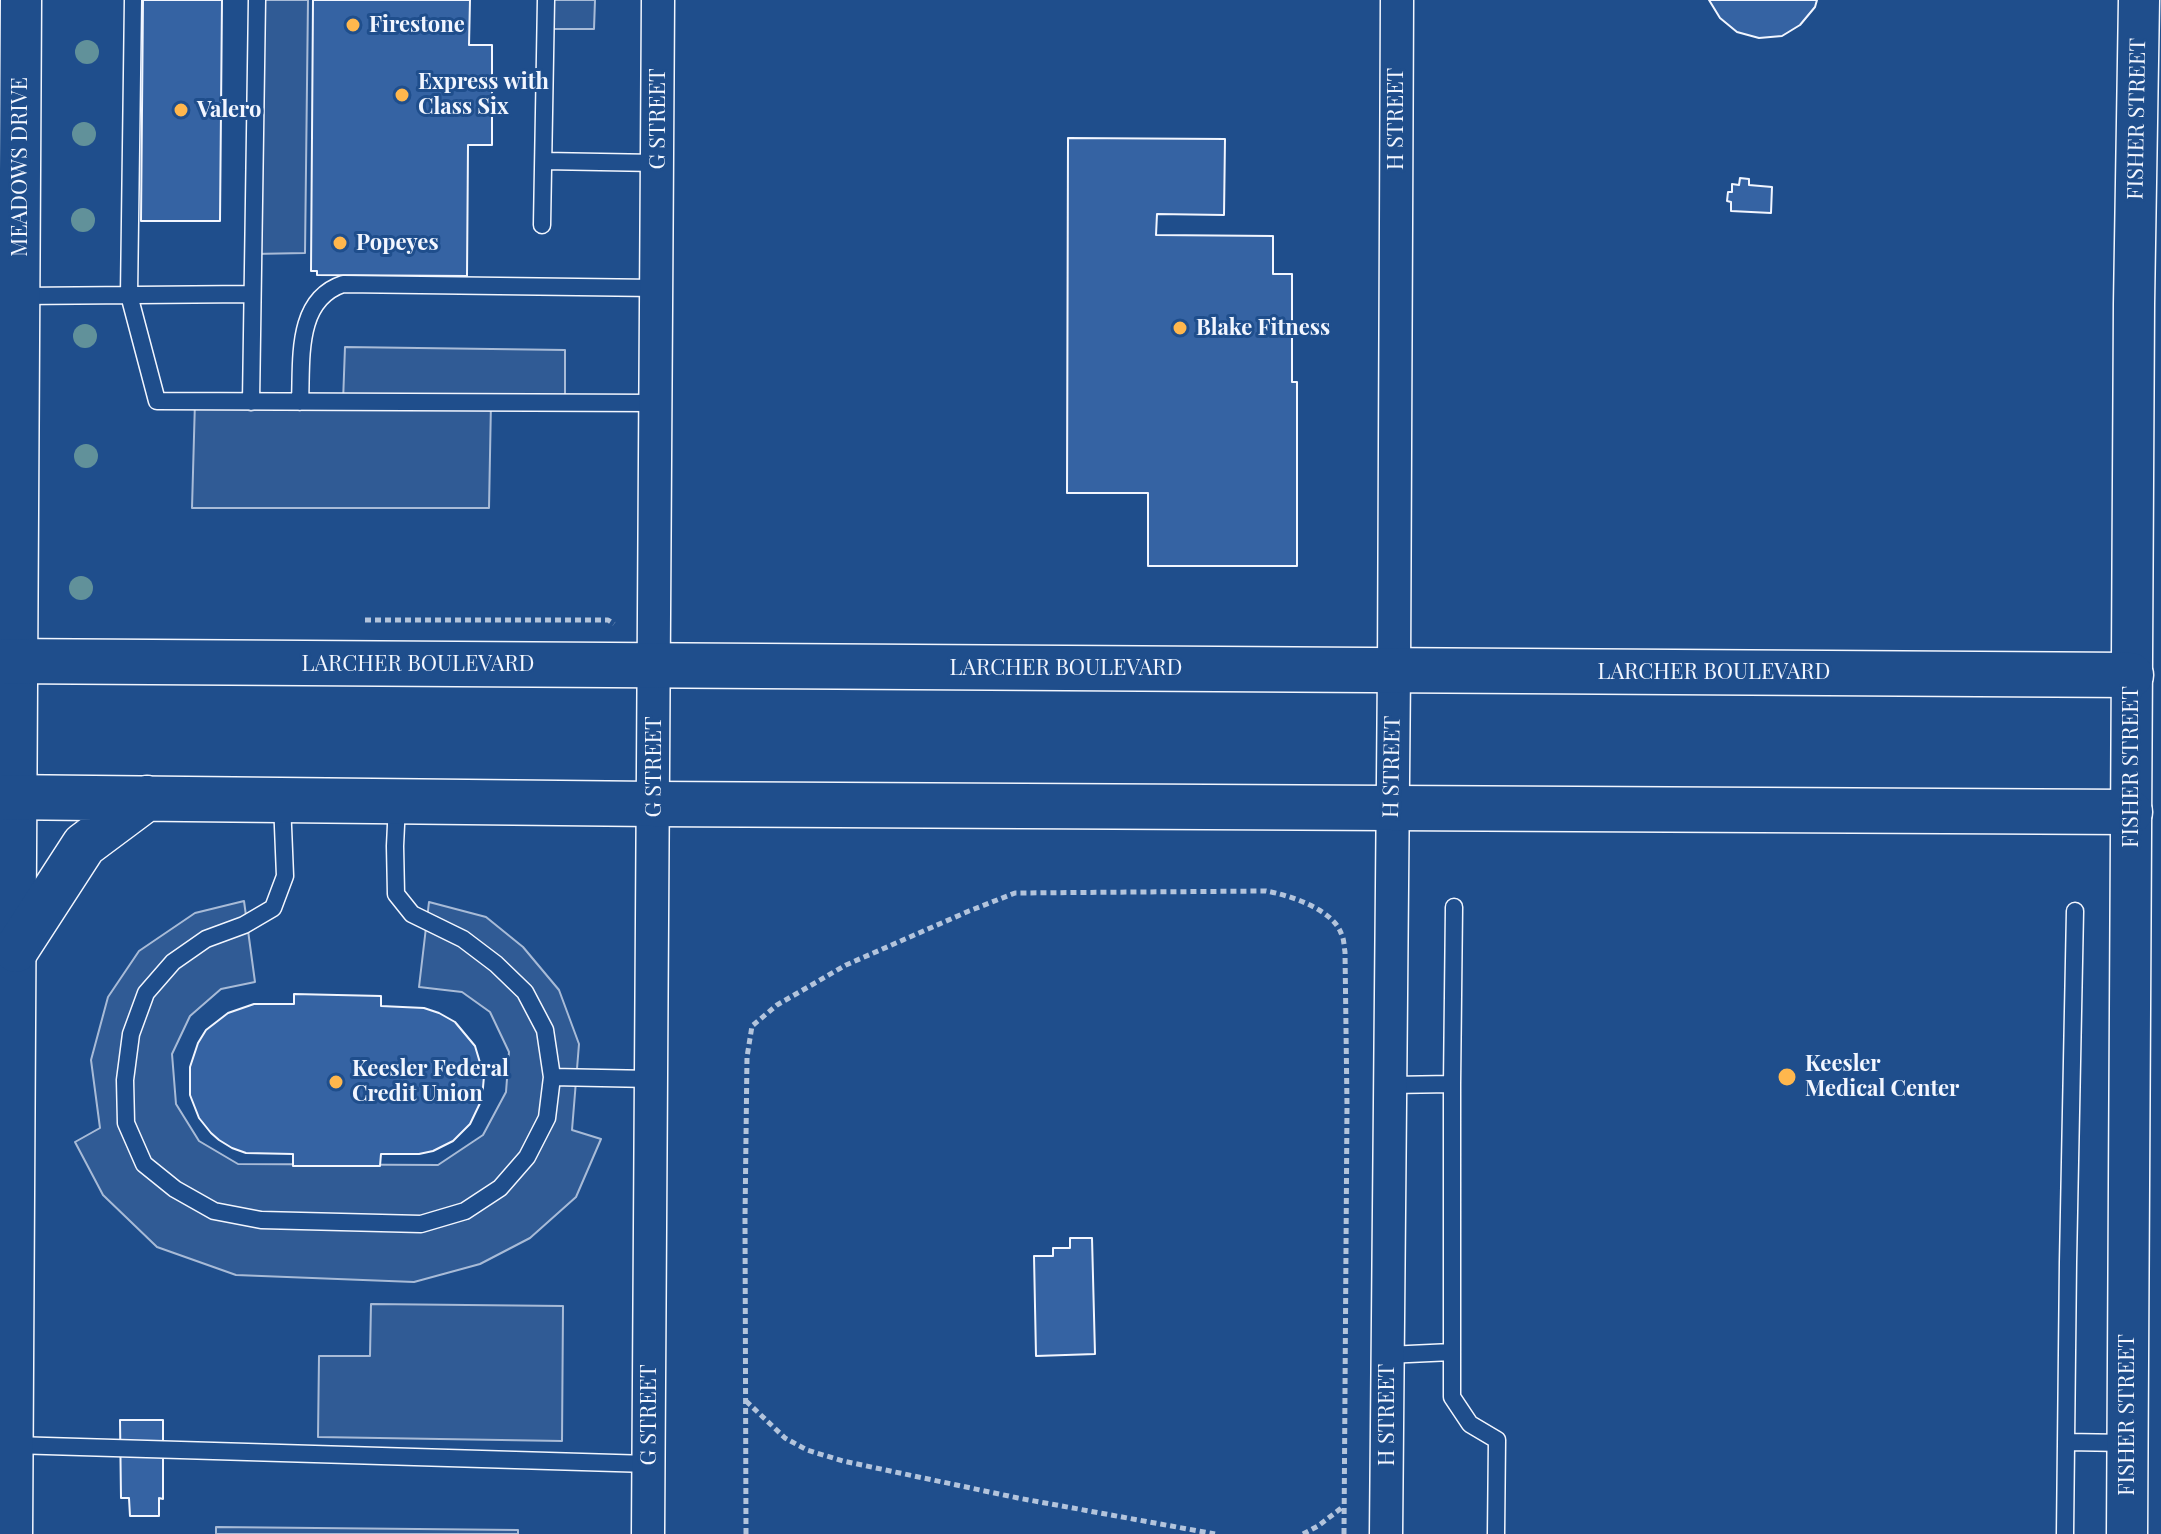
<!DOCTYPE html>
<style>
body{margin:0}
canvas{display:block;background:#1f4e8c}
</style>
<canvas width="2161" height="1534"></canvas>
<script>
const ctx = document.querySelector('canvas').getContext('2d');
ctx.lineJoin = 'round';
function fill(path, color) { ctx.fillStyle = color; ctx.fill(path, 'evenodd'); }
function stroke(path, color, width, dash) { ctx.strokeStyle = color; ctx.lineWidth = width; ctx.lineCap = dash ? 'butt' : 'round'; ctx.setLineDash(dash || []); ctx.stroke(path); }
function write(font, color, halo, rows, align = 'center') {
  ctx.font = font + ' "Playfair Display",serif'; ctx.lineWidth = 6; ctx.setLineDash([]); ctx.textBaseline = 'middle'; ctx.strokeStyle = halo; ctx.fillStyle = color; for (const [text, x, y, turn = 0] of rows) {
    ctx.save(); ctx.translate(x, y); ctx.rotate((+turn || 0) * Math.PI / 180); ctx.textAlign = isNaN(turn) ? turn : align; if (halo) ctx.strokeText(text, 0, 0); ctx.fillText(text, 0, 0); ctx.restore();
  }
}
const built = new Path2D(`
 M257,0H308L305,253L253,254Z
 M546,0H595L594,29H545Z
 M345,347L565,350V402H491L489,508H192L195,401L343,402Z
 M244,901L255,982L221,989L190,1016L172,1054L176,1104L199,1141L238,1164L438,1165L483,1135L506,1092L509,1052L490,1012L462,992L419,987L429,902L486,917L523,947L559,990L579,1044L572,1130L601,1139L576,1197L530,1238L480,1264L414,1282L236,1275L157,1247L103,1195L75,1142L100,1128L91,1060L108,997L139,951L195,913Z
 M371,1304L563,1306L562,1441L318,1437L319,1356H370Z
 M216,1527L518,1530V1534H216Z`);
fill(built, '#305b95');
stroke(built, '#a8bbd7', 2);
const building = new Path2D(`
 M143,0H222L220,221H141Z
 M313,0H470L469,45H492V145H468L467,276L317,275V271H311Z
 M1709,0H1817L1815,7L1800,25L1782,36L1759,38L1737,32L1720,18Z
 M1068,138L1225,139L1224,215L1157,214L1156,235L1273,236V274H1292V382H1297V566H1148V493H1067Z
 M1740,178L1749,179V185L1772,187L1771,213L1731,211V202L1727,201L1728,192H1732V184L1739,185Z
 M294,994L381,996V1006L424,1008L439,1013L455,1022L475,1046L484,1076L482,1099L470,1124L453,1141L433,1151L419,1154H381L380,1166H293V1154L246,1153L232,1148L219,1140L211,1133L199,1118L190,1095V1067L198,1043L206,1030L228,1013L254,1004H294Z
 M1070,1238H1092L1095,1354L1036,1356L1034,1256H1053V1248H1070Z
 M120,1420H163V1499L159,1498V1516H130L129,1498H121Z`);
fill(building, '#3563a3');
stroke(building, '#f2f6ff', 2);
const service = new Path2D(`
 M133,0L129,295L157,401L656,403
 M544,161L657,163
 M542,225L546,0
 M19,296L252,294
 M251,402L257,0
 M300,402C302,360 295,300 343,284L656,288
 M282,802L285,876L273,908L244,925L206,939L173,962L146,993L131,1034L125,1080L126,1123L144,1164L175,1189L214,1211L261,1220L421,1224L465,1211L500,1188L527,1157L547,1118L552,1077L545,1030L525,992L496,964L463,939L412,914L396,894L395,846L397,804
 M1454,907L1452,1084V1397L1470,1424L1497,1440L1496,1534
 M552,1077L651,1079
 M1390,1085L1452,1084
 M1387,1355L1452,1352
 M2066,1442L2127,1443
 M13,1445L649,1464
 M2065,1534L2068,1262L2075,911`);
const minor = new Path2D(`
 M648,1534L658,0
 M1386,1534L1394,670L1397,0`);
const tertiary = new Path2D(`
 M12,1534L21,0
 M2127,1534L2134,304L2139,0`);
const secondary = new Path2D(`
 M0,661L2131,675
 M0,797L653,804L2130,812
 M16,950L84,845L147,798`);
stroke(service, '#f2f6ff', 19);
stroke(minor, '#f2f6ff', 35);
stroke(tertiary, '#f2f6ff', 43);
stroke(secondary, '#f2f6ff', 47);
stroke(new Path2D(`
 M365,620H608L614,624
 M746,1401L785,1438L807,1450L843,1461L1018,1498L1215,1534
 M746,1534L745,1218L747,1057L752,1026L777,1005L846,965L969,911L1015,893L1266,891C1289,895 1332,909 1341,933C1344,938 1344,946 1345,952L1347,1106L1344,1534
 M1303,1534L1318,1526L1344,1506`), '#b3c4dc', 5, [6, 4]);
stroke(service, '#1f4e8c', 16);
stroke(minor, '#1f4e8c', 32);
stroke(tertiary, '#1f4e8c', 40);
stroke(secondary, '#1f4e8c', 44);
ctx.fillStyle = '#61919a';
for (const [x, y] of [
 [87,52],
 [84,134],
 [83,220],
 [85,336],
 [86,456],
 [81,588]
]) { ctx.beginPath(); ctx.arc(x, y, 12, 0, 2 * Math.PI); ctx.fill(); }
for (const [x, y, r, color] of [
 [353,25,8,"#ffb74d"],
 [402,95,8,"#ffb74d"],
 [181,110,8,"#ffb74d"],
 [340,243,8,"#ffb74d"],
 [1180,328,8,"#ffb74d"],
 [1787,1077,10,"#ffb74d"],
 [336,1082,8,"#ffb74d"]
]) { const dot = new Path2D(); dot.arc(x, y, r, 0, 2 * Math.PI); ctx.fillStyle = color; ctx.fill(dot); stroke(dot, '#1f4e8c', 3); }
write('bold 22px', '#f2f6ff', '#1f4e8c', [
 ["Firestone",369,25],
 ["Express with",418,82],
 ["Class Six",418,107],
 ["Valero",197,110],
 ["Popeyes",356,243],
 ["Blake Fitness",1196,328],
 ["Keesler",1805,1064],
 ["Medical Center",1805,1089],
 ["Keesler Federal",352,1069],
 ["Credit Union",352,1094]
], 'left');
write('22px', '#f2f6ff', '#1f4e8c', [
 ["G STREET",658,119,-90],
 ["H STREET",1396,119,-90],
 ["FISHER STREET",2137,119,-89],
 ["MEADOWS DRIVE",20,167,-90],
 ["LARCHER BOULEVARD",418,664],
 ["LARCHER BOULEVARD",1066,668],
 ["LARCHER BOULEVARD",1714,672],
 ["G STREET",654,767,-90],
 ["H STREET",1392,767,-89],
 ["FISHER STREET",2131,767,-90],
 ["G STREET",649,1415,-90],
 ["H STREET",1387,1415,-90],
 ["FISHER STREET",2127,1415,-90]
]);
</script>
